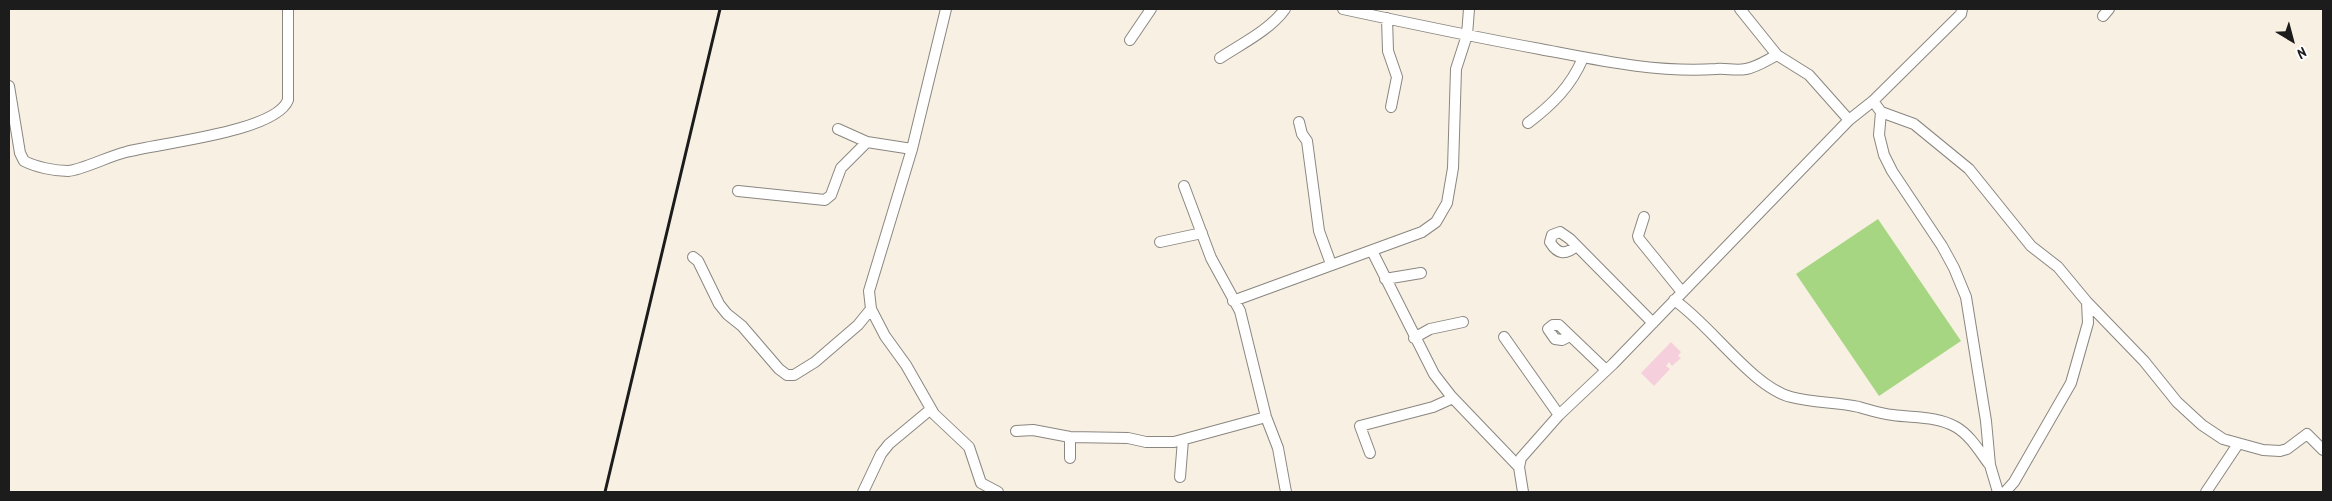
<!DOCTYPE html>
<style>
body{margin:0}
#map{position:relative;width:2332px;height:501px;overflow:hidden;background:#f8f1e3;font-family:Kalam,sans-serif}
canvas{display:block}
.frame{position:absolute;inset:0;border:10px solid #1c1c1c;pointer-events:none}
.north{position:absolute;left:2267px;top:15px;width:50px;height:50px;-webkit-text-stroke:4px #fff;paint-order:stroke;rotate:143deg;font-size:14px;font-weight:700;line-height:20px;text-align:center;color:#1c1c1c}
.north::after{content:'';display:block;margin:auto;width:18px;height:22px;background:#1c1c1c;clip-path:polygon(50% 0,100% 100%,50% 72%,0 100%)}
</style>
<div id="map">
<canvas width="2332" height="501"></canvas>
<div class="frame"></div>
<div class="north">N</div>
</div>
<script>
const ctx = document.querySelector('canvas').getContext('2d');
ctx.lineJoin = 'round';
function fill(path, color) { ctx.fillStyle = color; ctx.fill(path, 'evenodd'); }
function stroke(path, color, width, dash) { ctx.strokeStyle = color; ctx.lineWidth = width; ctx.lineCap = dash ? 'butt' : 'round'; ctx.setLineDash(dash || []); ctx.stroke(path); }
fill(new Path2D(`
 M1671,342L1681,352L1678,356L1681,358L1672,366L1669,362L1666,366L1670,369L1654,386L1641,373Z`), '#f5cfdb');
fill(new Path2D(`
 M1878,219L1961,341L1879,396L1796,274Z`), '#a7d683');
const street = new Path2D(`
 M946,9L912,149L869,291L871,309L885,336L906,365L934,414L969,447L981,483L998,492
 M1343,9C1408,23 1474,37 1540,49C1598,60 1656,73 1716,69C1726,68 1735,71 1746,69C1757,67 1767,60 1777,55L1809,75L1849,120
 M1740,9L1777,55
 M2103,16L2109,9
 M1387,18L1388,51L1397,77L1391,107
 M1130,40L1151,9
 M1220,58C1241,44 1270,30 1285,9
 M9,86L20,153L24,161C36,167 54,171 68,171C82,170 109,156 126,152C159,143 276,132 288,100V9
 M1873,101L1881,112L1914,124L1969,169L2031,246L2058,267L2087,302L2088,323L2071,383L2014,482L2005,492
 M1881,112L1879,135L1884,155L1892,171L1942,246L1954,268L1966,297L1986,421L1990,465L1998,492
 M1299,122L1302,134L1307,141L1319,231L1331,264
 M1528,123C1553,104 1571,86 1583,58
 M838,129L867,142L912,149
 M1184,186L1211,258L1240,311L1266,417L1278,448L1286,492
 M738,191L825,200L831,195L841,168L867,142
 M1644,217L1638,236L1639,239L1682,292
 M1160,242L1202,233
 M1576,246C1566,255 1558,255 1550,242L1552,235L1560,232L1570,239L1653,323
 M1372,251L1434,374L1451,396L1519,467
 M693,257L698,261L719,304L727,314L742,326L779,369L787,375H794L815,362L858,325L871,309
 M1385,279L1421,273
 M1674,300C1709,323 1752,387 1791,397C1813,403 1837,402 1859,407C1870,410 1881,414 1893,415C1914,418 1937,416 1956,427C1970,435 1980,452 1989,464
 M1233,301L1422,232L1436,222L1447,203L1453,168L1456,69L1467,35L1469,9
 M2087,302L2144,361L2177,402L2202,425L2223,439L2263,450L2280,451L2287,449L2307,434L2323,450
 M1570,336L1562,340L1555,339L1548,329L1553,325H1559L1606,370
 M1504,337L1559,415
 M1414,338L1430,329L1463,322
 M1016,431L1033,430L1070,437L1128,438L1146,442H1174L1266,417
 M1070,437V458
 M1370,453L1360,426L1433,407L1453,398
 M1180,477L1183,440
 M863,492L881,454L889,444L931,409
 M1523,492L1519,467L1521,458L1559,415L1613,364L1849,120L1873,101L1961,14L1962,9
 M2206,492L2238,444`);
stroke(street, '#8a8680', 12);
stroke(street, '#fff', 10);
stroke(new Path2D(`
 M605,492L720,9`), '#1c1c1c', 3);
</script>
